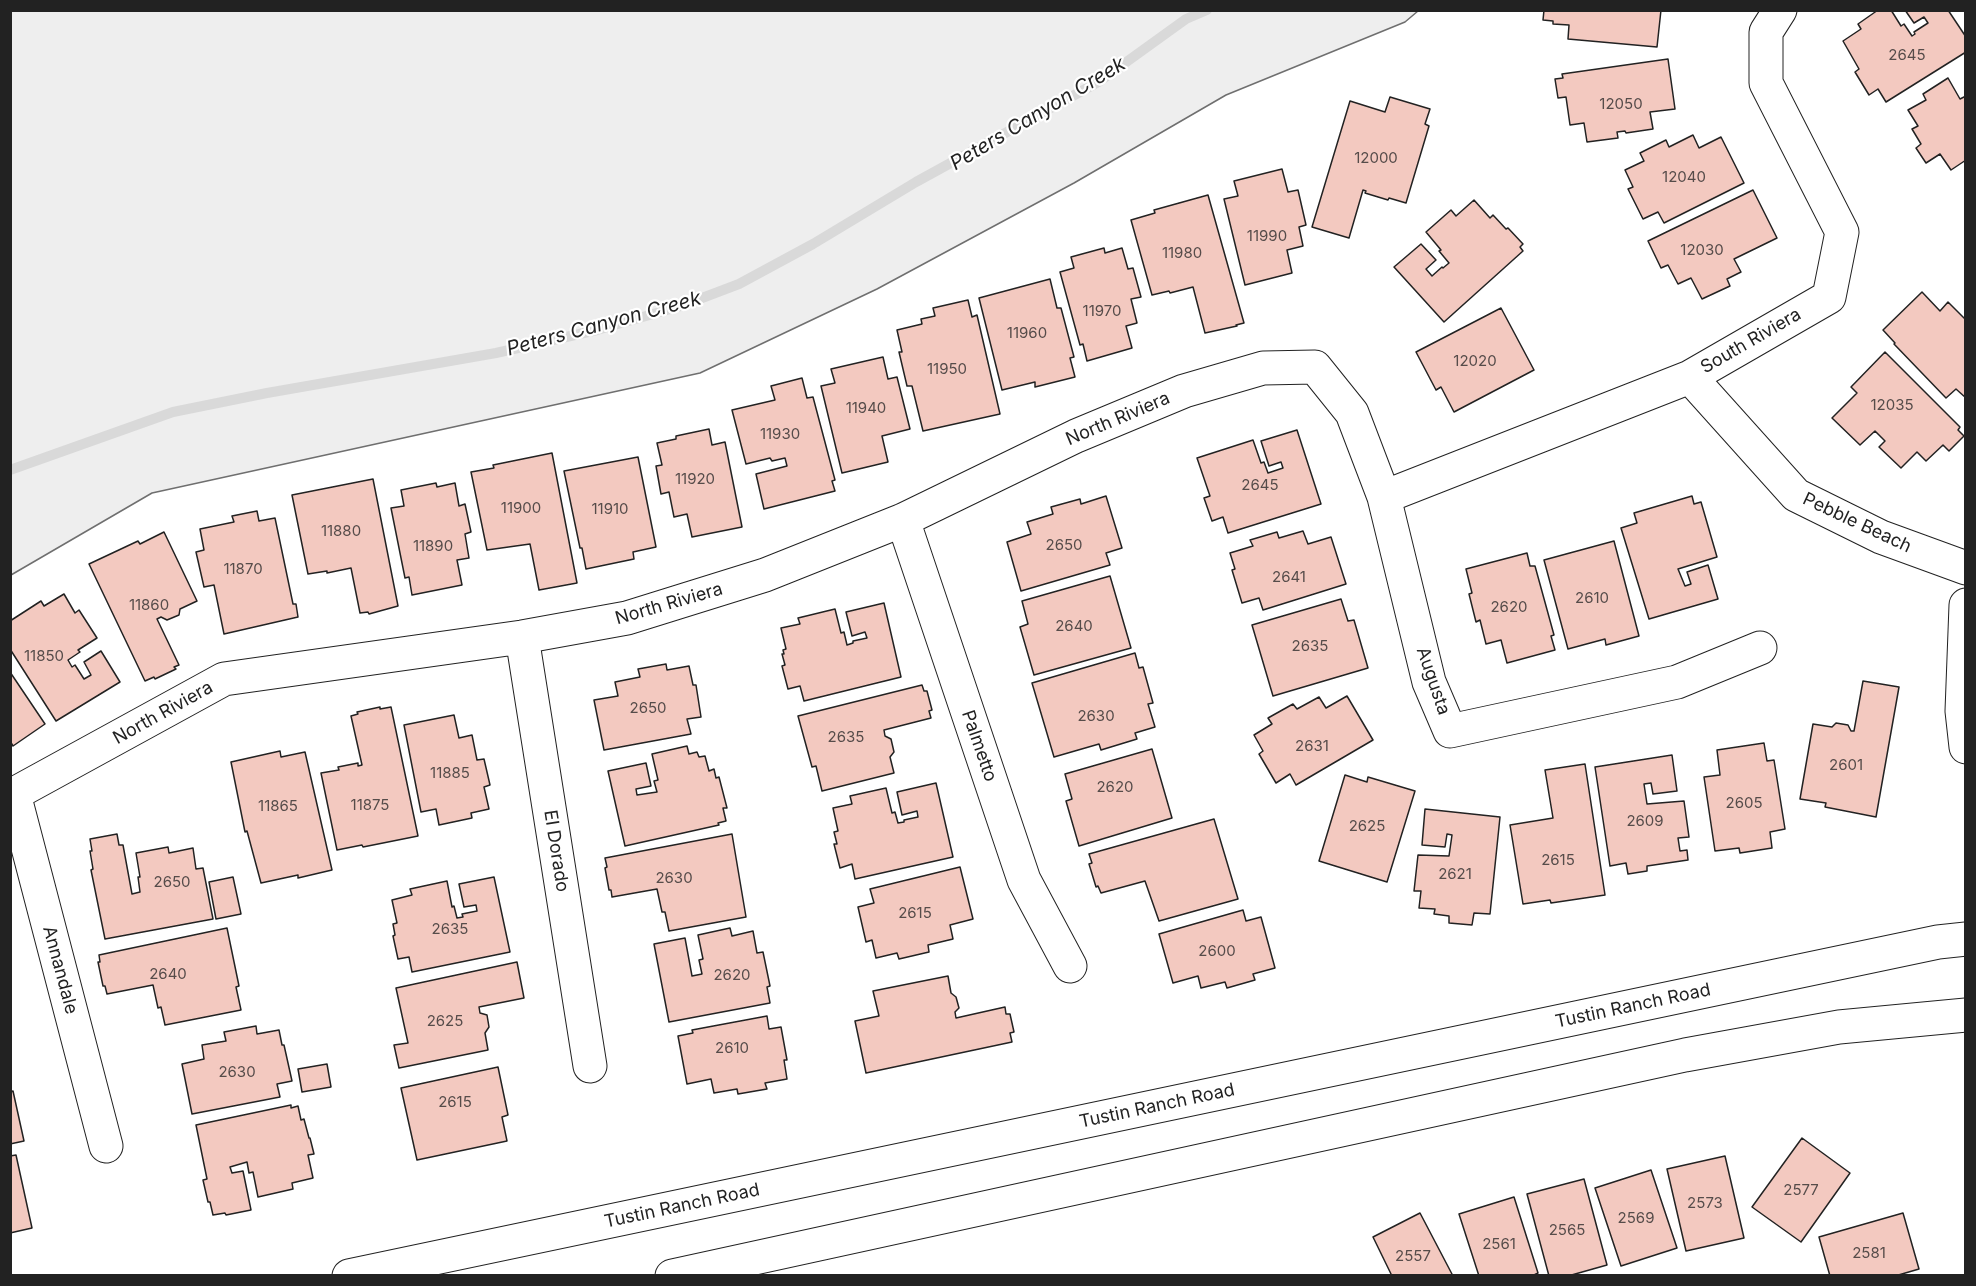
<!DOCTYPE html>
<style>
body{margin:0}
#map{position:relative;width:1976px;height:1286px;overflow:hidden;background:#fff;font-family:Inter,sans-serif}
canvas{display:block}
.frame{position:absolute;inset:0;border:12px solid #222;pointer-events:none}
</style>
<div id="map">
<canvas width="1976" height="1286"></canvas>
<div class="frame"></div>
</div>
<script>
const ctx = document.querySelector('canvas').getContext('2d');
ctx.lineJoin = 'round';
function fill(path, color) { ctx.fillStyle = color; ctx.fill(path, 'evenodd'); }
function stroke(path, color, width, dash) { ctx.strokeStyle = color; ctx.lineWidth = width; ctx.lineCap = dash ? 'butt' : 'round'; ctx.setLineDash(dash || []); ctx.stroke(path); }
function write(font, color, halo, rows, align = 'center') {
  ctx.font = font + ' Inter,sans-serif'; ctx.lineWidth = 4.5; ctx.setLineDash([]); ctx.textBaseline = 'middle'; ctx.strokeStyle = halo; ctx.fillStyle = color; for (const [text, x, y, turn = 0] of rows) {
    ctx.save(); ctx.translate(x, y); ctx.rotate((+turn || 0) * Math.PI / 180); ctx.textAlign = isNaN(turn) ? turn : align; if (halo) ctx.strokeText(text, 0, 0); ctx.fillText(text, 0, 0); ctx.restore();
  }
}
const green = new Path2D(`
 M11,10H1418V11L1405,22L1226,95L1074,183L877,289L700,373L152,493L11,575Z`);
fill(green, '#eee');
stroke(green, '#6f6f6f', 1.5);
stroke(new Path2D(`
 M10,470L173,412L267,393L496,353L597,330L681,306L739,284L813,244L916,182L1100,81L1186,19L1207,10`), '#d9d9d9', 10);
const building = new Path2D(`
 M1544,10H1661L1657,47L1568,39L1569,25L1553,24V21L1543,20Z
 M1878,10H1891L1901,26L1904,24L1912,36L1915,34L1914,32L1928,23L1924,17L1914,23L1905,10H1948L1966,37V52L1886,102L1878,89L1869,95L1855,72L1859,69L1843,41L1861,29L1858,24Z
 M1668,59L1675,109L1650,112L1653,129L1626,133L1625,131L1617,132L1618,138L1587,142L1584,123L1570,125L1566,97L1558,98L1555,79L1563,78L1562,74Z
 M1948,78L1960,99L1966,96V160L1951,170L1940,154L1926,163L1916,148L1921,144L1912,129L1918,126L1908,110L1926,100L1923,94Z
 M1390,97L1430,109L1425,124L1429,126L1406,203L1389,198L1388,200L1365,193L1366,191L1363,190L1349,238L1312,227L1350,101L1385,112Z
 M1693,135L1699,148L1721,137L1744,183L1664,223L1658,212L1643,219L1628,189L1633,187L1625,170L1644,161L1640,153L1666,140L1669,147Z
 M1282,169L1288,192L1298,190L1306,225L1299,227L1303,246L1287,250L1292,273L1245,285L1224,199L1238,196L1234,181Z
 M1753,190L1777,238L1734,259L1741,272L1727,279L1730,286L1702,299L1691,278L1678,284L1668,265L1661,268L1648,241Z
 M1208,195L1244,323L1236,325L1237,326L1205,333L1193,287L1170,293L1169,291L1152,295L1131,220L1155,213L1154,210Z
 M1474,200L1490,218L1493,215L1506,229L1508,228L1523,244L1520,247L1523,251L1444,322L1394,267L1421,244L1436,260L1426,269L1432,276L1442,267L1443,268L1449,263L1439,251L1441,250L1426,232L1451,210L1456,216Z
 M1104,248L1105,253L1122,248L1128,269L1133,268L1141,297L1131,299L1137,323L1126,326L1132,348L1087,361L1083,344L1080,345L1060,272L1074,268L1071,257Z
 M1050,279L1057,308H1061L1074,357L1070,358L1075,377L1035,387V382L1002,390L979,298Z
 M1922,292L1940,311L1948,302L1966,320V398L1956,389L1946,398L1894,344L1895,343L1883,330Z
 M968,300L972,317L977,315L1000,414L923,431L912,386H907L899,352H902L897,330L922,324L921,319L935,316L933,308Z
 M1501,308L1534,370L1454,412L1441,387L1436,390L1416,352Z
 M1885,352L1960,427L1958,430L1964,436L1949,451L1943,445L1926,461L1917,452L1901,468L1879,447L1885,441L1875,431L1860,445L1832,418L1857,393L1851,387Z
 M883,357L888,379L897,377L910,429L882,436L888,462L842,473L821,386L835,383L831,369Z
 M802,378L807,398L813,397L835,480L832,481L835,491L764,509L756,474L787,466L785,458L772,461L770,458L746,464L732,410L775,400L771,386Z
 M709,429L712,445L725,442L742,527L692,537L687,514L674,517L669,492L661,494L656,466L662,465L657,443L676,439V436Z
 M1297,430L1321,504L1228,533L1223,517L1212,521L1204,498L1210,496L1197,458L1253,440L1261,463L1264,462L1268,473L1283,468L1281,462L1269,466L1261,441Z
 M552,453L577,583L539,590L530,544L487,550L471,472L494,468L493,465Z
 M638,457L656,547L633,552L634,559L586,569L582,548H580L564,471Z
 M373,479L398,606L369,614L368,612L360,613L351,568L327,573V571L308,574L292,495Z
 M436,483L437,487L455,483L459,506L465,504L471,532L465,534L469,558L457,560L462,585L412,595L409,577L405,578L391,508L404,506L401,490Z
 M1106,496L1122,548L1106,553L1110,565L1021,591L1007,542L1031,534L1027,522L1053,514L1051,507L1080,499L1081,504Z
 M1692,496L1694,504L1701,502L1717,557L1678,569L1685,586L1691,584L1687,572L1708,565L1718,599L1649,619L1621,528L1637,523L1634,513Z
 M257,511L259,521L275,518L293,604H296L298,617L224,634L214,585L204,587L196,552L204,550L200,529L234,522L232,516Z
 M1303,531L1308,544L1331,537L1346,584L1263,610L1259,598L1242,603L1232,570L1235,569L1230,553L1253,546L1250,540L1277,532L1279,538Z
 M164,532L197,601L180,609L179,615L167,620L161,617L157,619L179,665L174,667L176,669L155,679L154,677L145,681L89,564L138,541L140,544Z
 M1614,541L1639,636L1606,645L1605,639L1568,649L1544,560Z
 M1527,553L1530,566H1535L1554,635L1551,636L1555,650L1507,663L1501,640L1486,644L1480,620L1476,622L1469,594L1472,593L1466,569Z
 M1110,576L1131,648L1034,675L1020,627L1028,624L1022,601Z
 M64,594L75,613L79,610L97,638L78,650L80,652L68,660L72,667L75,665L84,679L91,675L84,662L101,651L120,682L56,721L10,649V621L41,601L44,606Z
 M1341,599L1348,621L1354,620L1368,668L1273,696L1252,625Z
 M884,603L901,677L804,701L800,686L788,689L782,666L785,665L782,654H784L783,650L786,649L781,628L800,624L798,618L835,609L841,633L844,632L847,645L853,643V641L867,638L865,632L852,636L846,612Z
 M1135,653L1139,668L1143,667L1153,703L1148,704L1155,727L1135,733L1137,739L1101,750L1099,744L1054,757L1032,683Z
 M666,664L667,670L689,666L693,685H696L701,717L687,719L691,734L604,750L594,700L618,696L615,682L640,677L638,669Z
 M10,672L45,724L13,746L10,741Z
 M1863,681L1899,687L1876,817L1825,807L1826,803L1800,799L1813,724L1832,727L1836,723L1848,725L1851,731H1854Z
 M922,685L924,691H927L932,710L929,711L931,718L884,730L885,736L891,739L894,752L890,757L894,773L822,791L816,766L812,767L798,716Z
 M1347,696L1373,740L1296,785L1290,774L1276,783L1259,754L1263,751L1254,735L1272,724L1268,718L1293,704L1297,709L1319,697L1326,708Z
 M380,707V709L391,707L418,836L363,847L362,845L337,850L321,773L339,770L338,767L358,763V766L362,765L351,716L358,714L357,712Z
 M454,715L459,738L472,735L477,760L484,759L490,785L484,787L489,809L471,813L472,818L439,825L436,809L421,812L404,725Z
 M1764,743L1767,761L1774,760L1785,829L1770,832L1772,848L1740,853L1739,848L1715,851L1704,777L1720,775L1717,750Z
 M687,746L689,754L697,752L699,757L705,756L709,771L714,769L716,778L719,777L727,808H723L726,821L718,823L719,825L625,846L608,771L646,763L651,786L636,789L637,795L657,792L654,781L658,780L652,754Z
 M1152,749L1172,818L1079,846L1066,801L1072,799L1065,774Z
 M280,751L281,757L305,752L332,870L298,878V875L261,883L247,831L245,832L231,762Z
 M1672,755L1677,791L1653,794L1651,783L1644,784L1647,804L1684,801L1689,837L1678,838L1680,851L1687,850L1688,860L1647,866V871L1628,874L1626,863L1610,866L1595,767Z
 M1585,764L1605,895L1551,903L1550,900L1523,904L1510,825L1553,818L1545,770Z
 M1345,775L1367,782L1368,777L1415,791L1387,882L1319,861Z
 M936,783L953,857L855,879L852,864L840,868L834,844H837L834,832L838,831L833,808L852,804L850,796L886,788L892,813L895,812L898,823L904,822V820L918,817L917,811L902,815L897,792Z
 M1425,809L1500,817L1490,914L1474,913L1472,925L1449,923V916L1434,914L1435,909L1419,908L1421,891H1414L1418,855L1449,856L1452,835L1447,834L1445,847L1422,845Z
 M1214,819L1238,899L1159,921L1145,881L1101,893L1098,886L1096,887L1089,864L1092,863L1089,854Z
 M117,834L119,845H123L132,894L140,892L138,877H140L136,853L168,847L169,853L193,848L196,869L203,868L213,919L105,939L91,870L93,869L90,851H92L90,839Z
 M732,834L746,917L669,931L665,912H662L657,889L612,897L611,890H609L605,868L607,867L605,858Z
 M960,867L973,919L950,925L953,939L928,945L929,952L899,959L897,953L876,958L872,940L866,942L858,907L874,903L870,889Z
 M233,877L241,914L216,919L209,882Z
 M494,877L510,952L412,972L409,957L398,959L393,936L395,935L393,924L397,923L392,900L412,895L410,889L447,881L452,907L454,906L457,918L463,917L462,914L477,911L476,905L464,907L459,884Z
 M1243,910L1246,921L1261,917L1275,968L1253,974L1255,980L1227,988L1225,982L1201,988L1198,976L1173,983L1159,934Z
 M227,928L239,986L236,987L241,1010L165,1025L161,1007L158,1008L153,985L107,994L105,986H103L98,962H100L99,955Z
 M730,928L732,936L753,931L757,953L763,952L770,986L767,987L770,1003L669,1022L654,944L685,938L692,976L702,974L699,960L703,959L698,935Z
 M517,962L524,998L479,1007L480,1013L487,1015L489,1027L485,1033L488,1050L399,1068L394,1045L408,1043L396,988Z
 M948,976L951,993L956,997L959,1008L955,1012L956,1018L1005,1007L1006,1014H1010L1014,1032L1010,1033L1012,1042L866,1073L855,1021L879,1016L873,991Z
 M767,1016L769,1029L781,1027L787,1060H784L787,1079L765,1083L767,1089L738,1094L737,1089L714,1093L711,1079L687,1084L678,1036L693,1033L692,1030Z
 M256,1026L257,1034L279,1030L282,1045H284L292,1081L277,1084L280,1097L192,1114L182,1064L204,1059L202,1045L226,1041L224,1032Z
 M327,1064L331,1087L302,1092L298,1069Z
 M498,1067L508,1115L502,1117L507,1141L417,1160L401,1088Z
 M13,1091L24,1141L10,1144V1092Z
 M291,1105V1108L298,1106L301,1120L304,1119L309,1138H310L314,1154L308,1155L313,1178L292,1183L293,1189L258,1197L253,1172L249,1173L247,1162L230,1167L232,1173L243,1171L251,1210L226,1215L225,1213L213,1215L210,1202H208L203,1180L207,1179L196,1125Z
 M1802,1138L1850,1173L1801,1242L1752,1207Z
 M16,1155L32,1228L10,1233V1156Z
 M1725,1156L1744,1238L1686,1251L1667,1169Z
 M1651,1170L1677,1248L1621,1266L1595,1188Z
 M1584,1179L1607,1265L1568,1276H1549L1527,1194Z
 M1514,1197L1538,1273L1532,1276H1479L1459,1214Z
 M1420,1213L1453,1276H1392L1373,1237Z
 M1903,1213L1919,1269L1895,1276H1830L1819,1237Z`);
fill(building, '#f3c9c0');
stroke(building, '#222', 1.5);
const minor = new Path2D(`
 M1690,377L1796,495L1881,537L1966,568
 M1384,497L1690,377L1829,297L1842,232L1766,83V32L1780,10
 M903,520L1024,880L1070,966
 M1966,605L1962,711L1966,747
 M522,637L590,1066
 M106,1146L14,794L224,679L522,637L627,618L765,575L903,520L1076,436L1184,391L1263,368L1315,367L1352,413L1384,497L1429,682L1450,731L1677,682L1760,648`);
const major = new Path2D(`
 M349,1276L1938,942L1966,939
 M672,1276L1685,1055L1839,1027L1966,1015`);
stroke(minor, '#222', 35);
stroke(major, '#222', 35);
stroke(minor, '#fff', 33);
stroke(major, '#fff', 33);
write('15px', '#564c4a', null, [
 ["2645",1907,55],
 ["12050",1621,104],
 ["12000",1376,158],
 ["12040",1684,177],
 ["11990",1267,236],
 ["12030",1702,250],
 ["11980",1182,253],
 ["11970",1102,311],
 ["11960",1027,333],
 ["12020",1475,361],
 ["11950",947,369],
 ["12035",1892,405],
 ["11940",866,408],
 ["11930",780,434],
 ["11920",695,479],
 ["2645",1260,485],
 ["11900",521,508],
 ["11910",610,509],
 ["11880",341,531],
 ["2650",1064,545],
 ["11890",433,546],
 ["11870",243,569],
 ["2641",1289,577],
 ["2610",1592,598],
 ["11860",149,605],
 ["2620",1509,607],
 ["2640",1074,626],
 ["2635",1310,646],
 ["11850",44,656],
 ["2650",648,708],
 ["2630",1096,716],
 ["2635",846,737],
 ["2631",1312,746],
 ["2601",1846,765],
 ["11885",450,773],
 ["2620",1115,787],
 ["2605",1744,803],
 ["11875",370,805],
 ["11865",278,806],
 ["2609",1645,821],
 ["2625",1367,826],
 ["2615",1558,860],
 ["2621",1455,874],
 ["2630",674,878],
 ["2650",172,882],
 ["2615",915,913],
 ["2635",450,929],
 ["2600",1217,951],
 ["2640",168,974],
 ["2620",732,975],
 ["2625",445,1021],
 ["2610",732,1048],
 ["2630",237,1072],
 ["2615",455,1102],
 ["2577",1801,1190],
 ["2573",1705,1203],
 ["2569",1636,1218],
 ["2565",1567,1230],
 ["2561",1499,1244],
 ["2581",1869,1253],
 ["2557",1413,1256]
]);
write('18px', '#222', '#fff', [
 ["South Riviera",1751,341,-30],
 ["North Riviera",1118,419,-23],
 ["Pebble Beach",1857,523,25],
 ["North Riviera",669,604,-16],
 ["Augusta",1433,681,71],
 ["North Riviera",163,713,-29],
 ["Palmetto",979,746,71],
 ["El Dorado",556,851,81],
 ["Annandale",60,970,75],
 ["Tustin Ranch Road",1633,1006,-12],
 ["Tustin Ranch Road",1157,1106,-12],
 ["Tustin Ranch Road",682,1206,-12]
]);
write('italic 20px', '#222', '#fff', [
 ["Peters Canyon Creek",1038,114,-31],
 ["Peters Canyon Creek",604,324,-15]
]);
</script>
